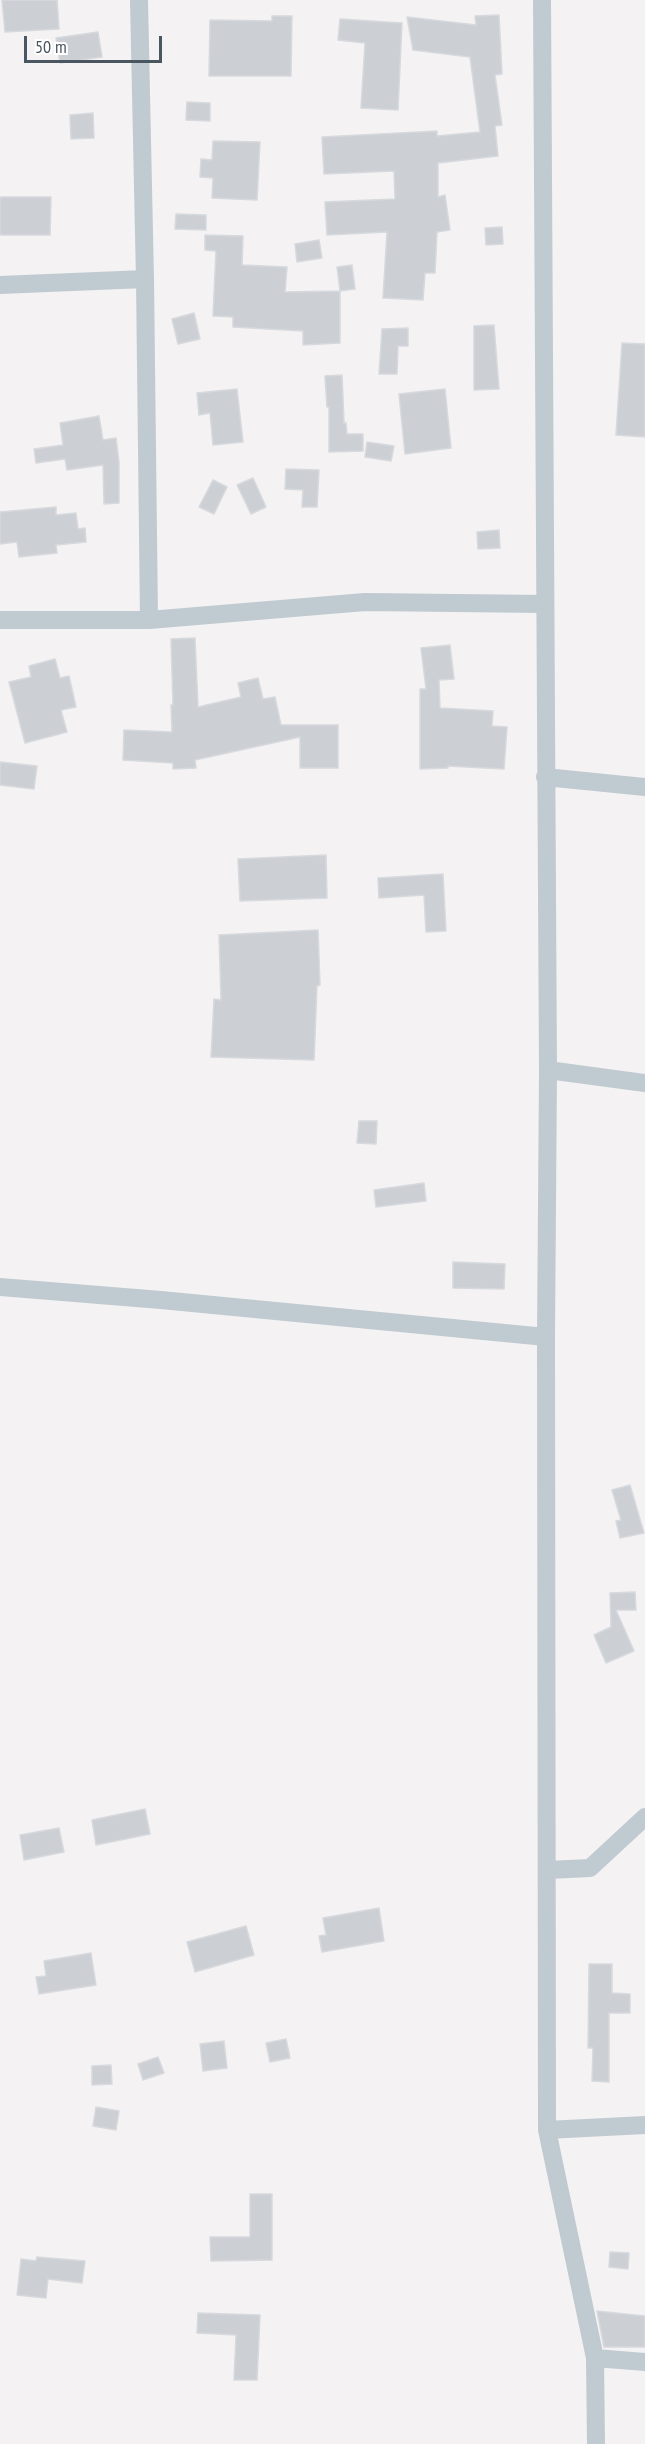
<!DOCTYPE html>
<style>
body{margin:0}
#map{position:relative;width:645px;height:2444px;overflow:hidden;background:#f4f2f2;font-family:"PT Sans Narrow",sans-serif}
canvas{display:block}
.scale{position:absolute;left:24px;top:36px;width:138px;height:27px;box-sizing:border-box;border:3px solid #4a5660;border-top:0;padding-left:8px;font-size:18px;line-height:21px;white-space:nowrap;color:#4a5660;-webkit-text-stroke:4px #fff;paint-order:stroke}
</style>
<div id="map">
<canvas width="645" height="2444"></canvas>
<div class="scale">50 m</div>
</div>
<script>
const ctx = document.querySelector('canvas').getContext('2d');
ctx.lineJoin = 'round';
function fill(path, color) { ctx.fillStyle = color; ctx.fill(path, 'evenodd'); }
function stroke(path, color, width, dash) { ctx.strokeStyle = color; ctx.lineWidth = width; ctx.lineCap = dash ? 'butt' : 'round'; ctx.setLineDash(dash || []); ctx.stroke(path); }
const building = new Path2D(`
 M2,0H57L59,29L5,32Z
 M499,15L502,74L495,75L502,125L495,126L498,156L438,163V197L445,195L450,230L437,232L435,273H425L423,300L383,298L387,232L327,235L325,202L395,199L394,171L324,174L322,137L437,131V136L480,132L470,57L413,50L407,17L476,25L475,16Z
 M272,16H292L291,76H209L210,20L272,21Z
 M340,19L402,23L398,110L361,108L365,43L338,40Z
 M98,32L102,57L60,63L56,38Z
 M187,102L210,103V121L186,120Z
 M93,113L94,138L71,139L70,115Z
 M213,141L260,142L257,200L212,198L213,178L200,177L201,159L212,160Z
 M0,197H51L50,235H0Z
 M176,214L206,215V230L175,229Z
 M502,227L503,244L486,245L485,228Z
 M205,235L243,236L242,265L287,267L285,292L340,291V343L303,345V331L233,327V317L213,316L216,251L205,250Z
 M319,240L322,258L297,262L295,244Z
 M352,265L355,289L340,291L337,267Z
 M194,313L200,339L178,344L172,319Z
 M494,325L499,389L474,390V326Z
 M408,328V346H398L397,374H379L382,329Z
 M622,343L645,344V437L616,435Z
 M342,375L344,423H346L347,434H363V451L329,452V407H327L325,376Z
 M237,389L243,442L213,445L210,413L199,415L197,393Z
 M445,389L451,448L405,454L399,394Z
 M99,416L103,440L116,438L119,462V503L104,504L103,465L67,470L65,459L36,463L34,449L63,445L60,423Z
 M367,442L394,446L391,461L365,457Z
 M286,469L319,470L317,507H302L303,490L285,489Z
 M253,478L266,507L251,514L237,485Z
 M213,480L227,487L214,514L199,507Z
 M56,507V515L76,513L78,529L85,528L86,542L56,545L57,553L19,557L17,542L0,544V512Z
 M499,530L500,548L478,549L477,532Z
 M195,638L198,707L241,697L238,683L258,678L263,699L275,697L281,725H338V768H300V737L195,760L196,768L173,769V763L123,760L124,730L172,732L171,705H173L171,639Z
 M450,645L454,679L439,680L440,708L493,711L492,726L507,727L504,769L448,766V768L420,769V689H426L421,648Z
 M55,659L60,678L69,676L76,707L61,710L67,732L25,743L9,682L31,677L29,666Z
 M0,762L37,766L34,789L0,785Z
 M326,855L327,898L240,901L238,859Z
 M443,874L446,931L426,932L424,895L379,898L378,878Z
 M318,930L320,985L317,986L314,1060L211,1057L214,999L221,1000L219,935Z
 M359,1121H377L376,1144L357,1143Z
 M424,1183L426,1201L376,1207L374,1190Z
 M453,1262L505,1264L504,1289L453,1288Z
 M630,1485L644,1533L620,1538L616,1521L621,1520L612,1490Z
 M635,1592L636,1610H616L634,1651L606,1663L594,1635L611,1627L610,1593Z
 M145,1809L150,1834L96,1845L92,1820Z
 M59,1828L64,1852L24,1860L20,1835Z
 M379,1908L384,1941L322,1952L319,1936L326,1935L323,1918Z
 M246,1926L254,1955L195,1972L187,1942Z
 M91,1953L96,1985L39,1994L36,1977L46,1976L44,1961Z
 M589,1964H612V1993L630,1994V2013H609V2082L592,2081L593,2048H588Z
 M286,2039L290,2058L270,2062L266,2043Z
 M224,2041L227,2068L203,2071L200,2044Z
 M158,2057L164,2073L143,2080L138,2064Z
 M111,2065L112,2084L92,2085V2066Z
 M96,2107L119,2111L116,2130L93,2126Z
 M250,2194H272V2260L211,2261L210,2237H250Z
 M610,2252L629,2253L628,2269L609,2267Z
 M37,2257L85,2261L82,2283L48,2279L46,2298L17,2295L21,2259L36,2261Z
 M597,2311L645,2316V2347H604Z
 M198,2313L260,2315L257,2380H234L236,2335L197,2333Z`);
fill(building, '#cccfd4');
stroke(building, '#d6d9dd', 1.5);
stroke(new Path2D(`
 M139,0L145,279L149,620
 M542,0L548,1070L546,1337L547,2130L595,2358L596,2444
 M0,285L145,279
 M0,620H149L365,602L545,604
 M545,777L645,787
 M548,1070L645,1083
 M0,1287L161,1300L546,1337
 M548,1870L590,1868L645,1817
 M547,2130L645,2125
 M595,2358L645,2362`), '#c0cad1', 18);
</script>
